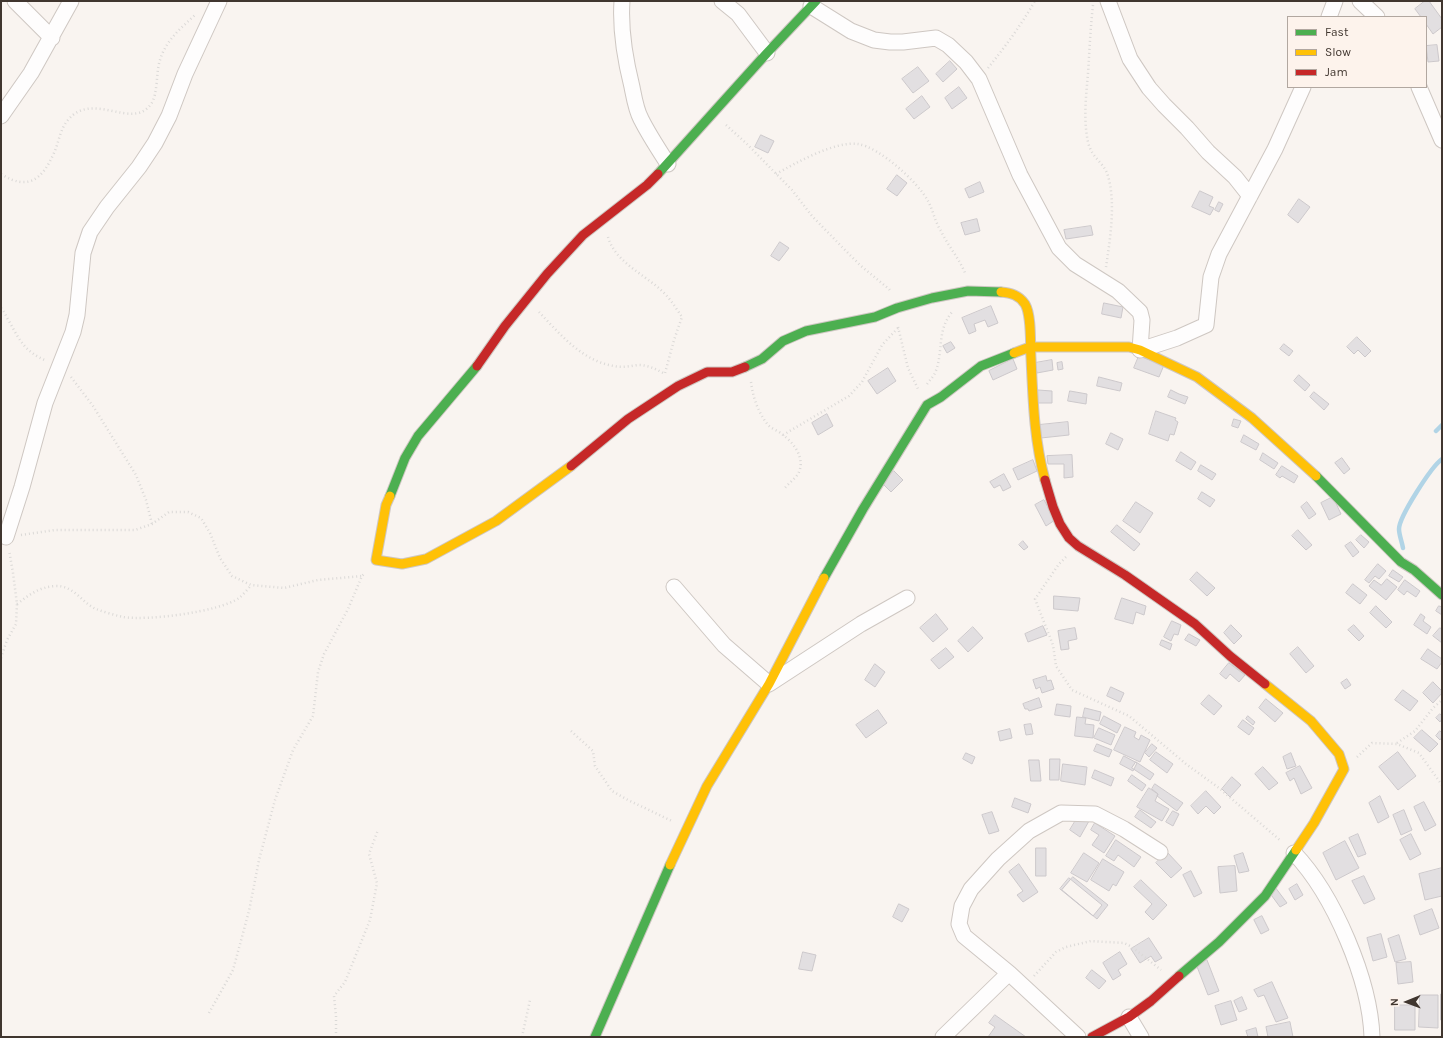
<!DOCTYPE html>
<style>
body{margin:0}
#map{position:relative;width:1443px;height:1038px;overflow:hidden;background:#f9f4f0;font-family:Karla,sans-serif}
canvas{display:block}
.frame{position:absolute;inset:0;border:2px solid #40362f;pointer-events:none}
.legend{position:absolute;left:1287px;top:16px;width:140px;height:72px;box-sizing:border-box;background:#fdf3ec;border:1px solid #b1a7a0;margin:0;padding:5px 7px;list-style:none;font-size:12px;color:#40362f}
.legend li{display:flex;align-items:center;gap:8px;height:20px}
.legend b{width:20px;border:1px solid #b1a7a0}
.north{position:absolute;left:1387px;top:982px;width:40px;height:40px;-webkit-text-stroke:3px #fdf3ec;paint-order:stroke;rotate:269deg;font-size:11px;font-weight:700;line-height:16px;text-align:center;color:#40362f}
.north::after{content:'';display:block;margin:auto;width:14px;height:18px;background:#40362f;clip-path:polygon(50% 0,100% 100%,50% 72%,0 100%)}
</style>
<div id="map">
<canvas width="1443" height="1038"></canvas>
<div class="frame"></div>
<ul class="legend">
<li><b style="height:5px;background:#4caf50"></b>Fast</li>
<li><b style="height:5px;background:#ffc107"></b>Slow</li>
<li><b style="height:5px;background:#c62828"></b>Jam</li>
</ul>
<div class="north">N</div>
</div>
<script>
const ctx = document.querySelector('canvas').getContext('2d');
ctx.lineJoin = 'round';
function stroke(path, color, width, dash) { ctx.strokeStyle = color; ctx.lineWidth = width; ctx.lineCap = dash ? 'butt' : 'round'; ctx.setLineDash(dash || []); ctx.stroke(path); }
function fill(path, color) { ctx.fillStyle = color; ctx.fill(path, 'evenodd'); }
stroke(new Path2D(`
 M1436,431L1442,425
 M1403,548C1402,542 1399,535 1399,529C1399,517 1431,467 1442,459`), '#b1d4e6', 4.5);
const building = new Path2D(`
 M1425,1H1429L1442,19V27L1433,34L1426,24V17H1421L1415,9Z
 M1437,45L1439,61L1428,62L1426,46Z
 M950,61L957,69L943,82L936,74Z
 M918,67L929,81L913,93L902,79Z
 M959,87L967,98L952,109L945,98Z
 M922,96L930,107L914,119L906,109Z
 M761,135L774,141L768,153L755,147Z
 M897,175L907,183L897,196L887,189Z
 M980,182L984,192L969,198L965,189Z
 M1200,191L1213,197L1209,206L1214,208L1210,215L1192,207Z
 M1299,199L1310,207L1298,223L1288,215Z
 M1219,202L1223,204L1219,212L1215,210Z
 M977,219L980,231L965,235L961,223Z
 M1091,226L1093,235L1066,239L1064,230Z
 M780,242L789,248L779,261L771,256Z
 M1104,303L1123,307L1121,318L1102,314Z
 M991,306L998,323L988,327L985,320L974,324L976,331L969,334L962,318Z
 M1357,337L1371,351L1365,357L1358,350L1354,354L1347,347Z
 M951,342L955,348L947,353L943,346Z
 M1284,344L1293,351L1289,356L1280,349Z
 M1139,356L1164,365L1159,377L1134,368Z
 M1013,359L1017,369L993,380L989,371Z
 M1052,360L1053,370L1037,373L1035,363Z
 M1062,362L1063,369L1058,370L1057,363Z
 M888,368L896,381L877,394L868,381Z
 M1299,375L1310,385L1305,391L1294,381Z
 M1099,377L1122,383L1120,391L1097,386Z
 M1038,390L1052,391V403H1038Z
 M1171,390L1179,394L1188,397L1185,404L1168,397Z
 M1070,391L1087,394L1086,404L1068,401Z
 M1314,392L1329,404L1324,410L1310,397Z
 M1156,411L1176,418L1175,420L1178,422L1174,435L1170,434L1168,441L1149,434Z
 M827,414L833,426L818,435L812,423Z
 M1234,419L1241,421L1238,428L1232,426Z
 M1068,422L1069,435L1041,438L1039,425Z
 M1111,433L1123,439L1118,450L1106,444Z
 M1244,435L1259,444L1256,450L1241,442Z
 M1181,452L1196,462L1191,470L1176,461Z
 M1263,453L1278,463L1274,469L1260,460Z
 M1072,455L1073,477L1064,478V464H1048L1047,456Z
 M1342,458L1350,469L1344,474L1335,463Z
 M1033,460L1037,471L1018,480L1013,469Z
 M1201,465L1216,474L1212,480L1198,471Z
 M1282,466L1298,476L1294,483L1282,476L1280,478L1276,475Z
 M894,471L903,480L891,492L882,483Z
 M1004,474L1011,487L1003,491L1000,485L994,488L990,482Z
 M1202,492L1215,500L1210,507L1198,499Z
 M1333,497L1341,514L1329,520L1321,503Z
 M1044,500L1055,520L1046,526L1035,505Z
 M1136,502L1153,513L1140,533L1123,521Z
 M1307,502L1316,514L1309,519L1301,507Z
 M1117,525L1140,544L1134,551L1111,532Z
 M1298,530L1312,545L1306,550L1292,536Z
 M1361,535L1369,542L1364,548L1356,540Z
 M1023,541L1028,547L1024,550L1019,545Z
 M1351,542L1359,552L1353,557L1345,546Z
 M1378,564L1386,571L1379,579L1375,576L1369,583L1365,580Z
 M1393,570L1403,577L1399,582L1389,576Z
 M1197,572L1215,588L1207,596L1190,580Z
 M1387,579L1397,587L1386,600L1369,586L1374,580L1381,585Z
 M1405,580L1420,591L1416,597L1407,591L1404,595L1398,590Z
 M1353,584L1367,595L1360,604L1346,593Z
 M1054,596L1080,598L1078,611L1054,609Z
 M1122,598L1146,606L1144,615L1136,612L1133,624L1115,619Z
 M1376,606L1392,622L1386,628L1370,613Z
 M1439,606L1442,607V615L1436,611Z
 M936,614L948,629L933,642L920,628Z
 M1421,614L1425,617L1423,621L1431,627L1427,634L1414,625Z
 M1172,621L1181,625L1178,635L1174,634L1171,641L1164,637Z
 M1231,625L1242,636L1234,644L1224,633Z
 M1354,625L1364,636L1359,641L1348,630Z
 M1043,626L1047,635L1028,642L1025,634Z
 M973,627L983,638L968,652L958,641Z
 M1075,628L1077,639L1068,641L1069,649L1061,650L1058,631Z
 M1440,628L1442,629V643L1433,636Z
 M1189,634L1200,640L1196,646L1185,640Z
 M1162,640L1172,644L1170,650L1160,645Z
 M1298,647L1314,666L1306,673L1290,654Z
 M946,648L954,657L939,669L931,660Z
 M1428,649L1442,659V662L1437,669L1421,659Z
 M1229,663L1245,675L1239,682L1230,674L1226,679L1220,674Z
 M875,664L885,672L875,687L865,680Z
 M1046,676L1047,681L1051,680L1054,689L1042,693L1040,687L1036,689L1033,680Z
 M1347,679L1351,685L1345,689L1341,683Z
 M1433,682L1442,691V693L1433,703L1423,693Z
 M1111,687L1124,693L1120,702L1107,696Z
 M1403,690L1418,701L1410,711L1395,700Z
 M1209,695L1222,706L1214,715L1201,704Z
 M1039,698L1042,707L1029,711L1028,709H1025L1023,704Z
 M1266,699L1283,713L1275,722L1259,708Z
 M1057,704L1071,706L1070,717L1055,715Z
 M1085,708L1101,712L1099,721L1083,717Z
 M878,710L887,723L866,738L856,725Z
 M1440,714L1442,716V719L1440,722L1436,718Z
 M1104,716L1121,725L1117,733L1100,724Z
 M1248,716L1255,722L1253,725L1246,719Z
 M1077,717L1086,718L1085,724L1094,725L1093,738L1075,736Z
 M1243,720L1254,728L1249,735L1238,727Z
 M1031,724L1033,734L1026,735L1024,725Z
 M1125,727L1136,732L1134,737L1139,740L1141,735L1150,740L1140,762L1114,750Z
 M1099,728L1115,735L1111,745L1094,738Z
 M1010,729L1012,738L1000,741L998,732Z
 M1422,730L1438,744L1430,752L1414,738Z
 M1440,731L1442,733V737L1440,740L1436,736Z
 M1097,744L1112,750L1109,757L1094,751Z
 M1152,744L1157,748L1149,757L1145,753Z
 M1156,752L1173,764L1167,773L1150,760Z
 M1398,752L1416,776L1398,790L1379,767Z
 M966,753L975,757L972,764L963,759Z
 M1291,753L1296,766L1287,769L1283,757Z
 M1124,756L1137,763L1133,771L1120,764Z
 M1050,759H1060L1059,780H1050Z
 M1029,760H1039L1041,781H1031Z
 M1136,762L1154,774L1150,780L1132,768Z
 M1063,764L1087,767L1085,785L1061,781Z
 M1300,766L1312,788L1301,794L1294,778L1290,781L1286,773Z
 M1263,767L1278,783L1269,790L1255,774Z
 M1095,770L1114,778L1111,786L1092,778Z
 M1132,775L1146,785L1142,791L1128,781Z
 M1232,777L1241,785L1230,797L1222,789Z
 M1155,784L1183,803L1177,811L1157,796L1158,794L1152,789Z
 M1149,788L1158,794L1155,801L1169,809L1162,821L1137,807Z
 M1206,791L1221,807L1214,814L1206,806L1198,814L1191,806Z
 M1380,796L1389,817L1378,823L1369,803Z
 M1015,798L1031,804L1028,813L1012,807Z
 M1424,802L1436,825L1425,831L1414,807Z
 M1140,810L1156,822L1151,828L1135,817Z
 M1404,810L1412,830L1401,835L1393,815Z
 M1173,811L1179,814L1173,826L1166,822Z
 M992,812L999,831L989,834L982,815Z
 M1079,815L1089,821L1080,837L1070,830Z
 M1095,823L1115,836L1104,853L1092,845L1099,835L1091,830Z
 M1358,834L1366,854L1358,857L1349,838Z
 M1411,834L1421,854L1410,860L1400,840Z
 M1116,840L1141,857L1134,867L1118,855L1114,861L1106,856Z
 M1345,841L1359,868L1336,880L1323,853Z
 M1036,848H1046V876H1036Z
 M1167,852L1182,868L1171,878L1156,863Z
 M1084,853L1099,863L1087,882L1071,873Z
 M1243,853L1249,871L1239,873L1234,856Z
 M1103,859L1124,872L1116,886L1113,884L1109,891L1091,880Z
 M1019,864L1038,892L1023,902L1017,895L1023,891L1009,872Z
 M1235,866L1237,891L1220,893L1218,867Z
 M1442,868V896L1425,900L1419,874Z
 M1191,871L1202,893L1194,897L1183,875Z
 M1364,876L1375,899L1364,904L1352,881Z
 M1073,877L1108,905L1097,919L1062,890Z
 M1069,878L1102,905L1093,916L1060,889Z
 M1141,880L1167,905L1153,920L1145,912L1152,904L1134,887Z
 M1297,884L1303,895L1295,900L1289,889Z
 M1275,887L1287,903L1280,907L1269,892Z
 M899,904L909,909L902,922L893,917Z
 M1432,909L1439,928L1420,935L1414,916Z
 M1262,916L1269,930L1261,934L1254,920Z
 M1381,934L1387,957L1373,961L1367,938Z
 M1399,935L1406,959L1395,962L1388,939Z
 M1149,938L1162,958L1155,962L1151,956L1140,963L1131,949Z
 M803,952L816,955L812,971L799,969Z
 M1120,952L1127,964L1118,970L1121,975L1113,980L1103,963Z
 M1207,960L1219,991L1208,995L1196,964Z
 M1411,962L1413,982L1398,984L1396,963Z
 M1092,970L1106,981L1099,989L1086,978Z
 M1272,982L1288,1018L1276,1022L1264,995L1258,997L1254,990Z
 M1441,994H1442V1020H1441Z
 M1420,995H1438V1028L1419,1027Z
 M1242,997L1247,1009L1239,1012L1234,1001Z
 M1231,1001L1237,1020L1221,1025L1215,1006Z
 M1395,1005H1415V1030H1395Z
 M995,1015L1026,1037H988L995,1027L989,1023Z
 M1290,1022L1293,1037H1268L1266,1027Z
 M1256,1028L1258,1037H1248L1246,1031Z`);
fill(building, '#e2dfe1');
stroke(building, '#ccc8cb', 1);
const street = new Path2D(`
 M15,1L52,38
 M622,1C620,29 625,59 632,87C634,97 636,110 641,119C649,135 659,150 668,164
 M722,1L738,14L767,53
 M1108,1L1130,59L1149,88L1164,105L1187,128L1208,152L1235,177L1250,196
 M1360,1L1377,17
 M811,6L851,31L874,40L890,42H903L936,38L948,45L966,62L979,79L1020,175L1059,248L1075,264L1118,291L1140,312L1142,320L1140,350L1177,338L1206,325L1211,277L1219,254L1275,149L1303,87
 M1329,17L1335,1
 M1419,87L1442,140
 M1,116L31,73L71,1
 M6,537L22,487L45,403L73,332L77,315L83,253L90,232L107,207L139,167L155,143L169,116L185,74L219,1
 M674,587L724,645L769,684L861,624L907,598
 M1294,853C1334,895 1370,980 1372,1037
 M1129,1017L1141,1037
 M943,1037L1009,973
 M1078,1037L1009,973L964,936L959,924L962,906L971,889L998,859L1029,831L1061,813L1095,814L1124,829L1160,852`);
const fast = new Path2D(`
 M658,174L767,53L816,1
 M745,367L762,359L783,341L806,331L875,317L897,308L932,298L968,291L1001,292
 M1316,476L1401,562L1414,570L1442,595
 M390,496L405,458L418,436L477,366
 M824,578L863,509L927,405L941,397L981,366L1014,353
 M1179,976L1219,942L1265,896L1296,850
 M595,1037L670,865`);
const slow = new Path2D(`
 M1001,292C1011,293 1019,295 1025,304C1032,316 1030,344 1031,358C1033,399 1034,440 1045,480
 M1014,353L1030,347H1129L1140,350L1197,377L1252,418L1316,476
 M390,496L386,505L376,560L402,564L426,559L496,521L571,466
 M1265,684L1311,721L1339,754L1344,769L1314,823L1296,850
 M670,865L707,786L769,684L824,578`);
const jam = new Path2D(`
 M477,366L505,326L547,274L583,235L647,185L658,174
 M571,466L628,419L678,386L707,372H732L745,367
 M1045,480L1053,507L1060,524L1069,538L1078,546L1125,575L1195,624L1230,656L1265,684
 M1092,1037L1129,1017L1151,1001L1179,976`);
stroke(street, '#cec7c2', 17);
stroke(fast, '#cec7c2', 11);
stroke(slow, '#cec7c2', 11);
stroke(jam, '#cec7c2', 11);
stroke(new Path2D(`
 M1093,5C1091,23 1090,40 1089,57C1088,85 1082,114 1088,142C1092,159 1104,162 1108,176C1116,203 1110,240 1106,267
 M988,68C1005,47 1021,25 1035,1
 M726,125L746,143L792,190L812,216L845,250L861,266L889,289L891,292
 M1,174C28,191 42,180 54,153C59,142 60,129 68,120C93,90 132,131 151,104C158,95 156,71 160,60C166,40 181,28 195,15
 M776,174C796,163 834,141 858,144C879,147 918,182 928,201C933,210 935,222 941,231C948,246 959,258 965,273
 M608,237C616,264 647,275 665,294C672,301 677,310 682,317L674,340L665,373
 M1,308C5,312 6,317 9,321C20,341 25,352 47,361
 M539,312C560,334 582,361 614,366C622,368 630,366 638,365C648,365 656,369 665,374
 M898,327L908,368L919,391
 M71,377L93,406L136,475L146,500L152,524
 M751,382C753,398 758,412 768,425C772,429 779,431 783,435C794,443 805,458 799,472C797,477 789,483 785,488
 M927,384C930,380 933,377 935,373C944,352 936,332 952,312
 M783,435L849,396L862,382L882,345L898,328
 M21,535L55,530H135L152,524L169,512H188L201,518L210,533L220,558L232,576L251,585L284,588L318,580L362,576
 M1066,557L1059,564L1035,599L1053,645L1056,666L1072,690L1129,716L1186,764L1219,788L1281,841
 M17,604C29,595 39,587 55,586C74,585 82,603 96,609C104,612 114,615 123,617C147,621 219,612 239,598C243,595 248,589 251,585
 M1,658L7,640L16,624L17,604L13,573L9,550
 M571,731L593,751L595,766L612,791L628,800L672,821
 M1397,743L1415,731L1433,708L1442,700
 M1357,757L1372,743L1397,744L1419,753L1442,785
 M1034,976L1056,952L1066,947L1091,941L1124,943L1132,947L1161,970
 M209,1013L233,970L249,911L259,860L275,800L293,750L313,716L318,672L324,654L348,609L362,576L365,573
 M336,1037V1016L334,996L345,982L370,920L377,883L369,854L378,830
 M522,1037L530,1000`), '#dbd9d7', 2.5, [1, 3]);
stroke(street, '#fefdfd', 15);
stroke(fast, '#4caf50', 9);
stroke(slow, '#ffc107', 9);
stroke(jam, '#c62828', 9);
</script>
